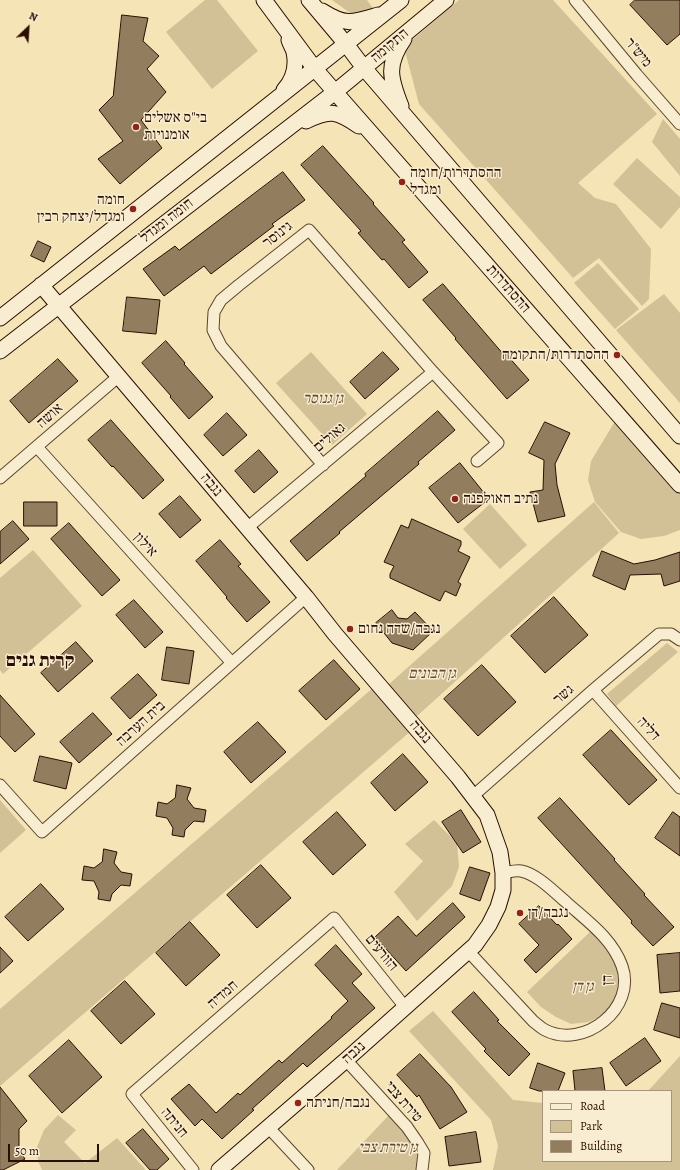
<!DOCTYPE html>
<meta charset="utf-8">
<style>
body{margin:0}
#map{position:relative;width:680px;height:1170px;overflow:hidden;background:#f4e4b6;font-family:Alegreya,serif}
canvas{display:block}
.legend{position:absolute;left:542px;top:1090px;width:130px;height:72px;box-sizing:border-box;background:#f8edd0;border:1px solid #a6947d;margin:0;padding:5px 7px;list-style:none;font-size:12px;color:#2a0e01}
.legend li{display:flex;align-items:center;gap:8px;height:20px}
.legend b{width:20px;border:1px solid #a6947d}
.north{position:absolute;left:8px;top:8px;width:40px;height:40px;-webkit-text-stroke:3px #f8edd0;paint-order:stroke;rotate:25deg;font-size:11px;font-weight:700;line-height:16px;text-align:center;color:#2a0e01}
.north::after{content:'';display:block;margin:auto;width:14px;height:18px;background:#2a0e01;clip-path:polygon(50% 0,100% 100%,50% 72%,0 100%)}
.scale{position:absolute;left:8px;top:1144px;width:91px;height:18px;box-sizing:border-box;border:2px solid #2a0e01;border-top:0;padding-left:5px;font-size:12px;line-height:14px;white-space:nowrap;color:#2a0e01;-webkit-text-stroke:3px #f8edd0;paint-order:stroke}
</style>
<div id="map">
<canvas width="680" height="1170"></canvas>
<ul class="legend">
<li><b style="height:5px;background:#f8edd0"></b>Road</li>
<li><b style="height:11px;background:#d2c097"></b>Park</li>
<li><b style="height:11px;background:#937d5f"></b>Building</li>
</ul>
<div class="north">N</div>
<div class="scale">50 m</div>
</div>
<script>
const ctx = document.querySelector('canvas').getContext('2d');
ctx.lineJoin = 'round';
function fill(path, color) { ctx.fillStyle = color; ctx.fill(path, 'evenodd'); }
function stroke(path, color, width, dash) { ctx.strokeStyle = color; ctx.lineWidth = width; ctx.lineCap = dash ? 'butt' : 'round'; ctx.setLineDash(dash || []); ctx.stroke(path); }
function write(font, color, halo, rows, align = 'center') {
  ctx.font = font + ' Alegreya,"Frank Ruhl Libre",serif'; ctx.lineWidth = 3; ctx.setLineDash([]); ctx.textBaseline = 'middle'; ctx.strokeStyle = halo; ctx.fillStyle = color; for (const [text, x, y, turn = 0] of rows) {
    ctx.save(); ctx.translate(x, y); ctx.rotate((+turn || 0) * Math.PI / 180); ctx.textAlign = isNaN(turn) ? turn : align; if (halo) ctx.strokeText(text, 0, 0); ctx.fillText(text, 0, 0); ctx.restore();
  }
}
fill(new Path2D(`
 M205,0H217L258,51L212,89L166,32Z
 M332,0H367L375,11L356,17Z
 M459,0H553L657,114L578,183L595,198L616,204L651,249L649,299L642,306L599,258L573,278L419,104L404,47Z
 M663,119L680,139V176L652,142Z
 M637,158L680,197V207L661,229L613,184Z
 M598,263L639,309L615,329L574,283Z
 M664,294L680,313V403L616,330Z
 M311,352L367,414L332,445L276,383Z
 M617,418L680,491V530L664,536L641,539L621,532L595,502L588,480L591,461Z
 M594,502L619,533L416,717L388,685Z
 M490,504L527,545L500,569L463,529Z
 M33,550L82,606L3,674L0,670V578Z
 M667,643L678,652L616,706L607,694Z
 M374,687L412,730L0,1086V1009Z
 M0,800L26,830L0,853Z
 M434,820L457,843L459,867L452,886L417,921L394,892L423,861L405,844Z
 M591,931L611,952L620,970L619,990L613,1005L604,1015L588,1022L571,1024L556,1017L541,1007L527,992Z
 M433,1011L513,1100L543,1103V1161H671V1091H648L680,1056V1170H493L498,1146L491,1120L409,1031Z
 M390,1114C403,1130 423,1147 417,1170H337Z
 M58,1115L76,1130L64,1142L85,1163L117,1138L145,1169L144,1170H42L38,1161L37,1147L44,1130Z`), '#d2c097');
const building = new Path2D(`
 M635,0H680V34L667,45L630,5Z
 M122,15L148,18L143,41L159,56L147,69L166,92L141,120L162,148L120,184L98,159L123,141L99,110L113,96Z
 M323,146L374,203L373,204L405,240L402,242L428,272L409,288L384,259L382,260L358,233L361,231L301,165Z
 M283,172L305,200L272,224L274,226L211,274L204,266L164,296L143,269L175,246L179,250Z
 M38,241L51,247L44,262L31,256Z
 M443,284L504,355L506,354L529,380L507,399L455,339L456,338L423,300Z
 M127,297L160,300L156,334L123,331Z
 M166,341L185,363L184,364L213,397L189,419L170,397L171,396L142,363Z
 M383,352L399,369L365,399L350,382Z
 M58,359L78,381L29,423L10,401Z
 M438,411L455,430L418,462L419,464L339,532L340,533L307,561L290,541L366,476L365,474Z
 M227,413L247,435L223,456L204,435Z
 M111,420L164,480L143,499L113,466L112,467L88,440Z
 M545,422L570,433L555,464L557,485L565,516L538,522L530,492L543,490L544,460L529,453Z
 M259,450L278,472L254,493L235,471Z
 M460,463L489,499L458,523L429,488Z
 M180,496L201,520L180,538L159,514Z
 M24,502H57V526H24Z
 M412,519L461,541V545L458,551L470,557L458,582L461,584L456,596L445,591L440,601L390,578V574L394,566L384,562L401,525L408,528Z
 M13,521L29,539L0,564V532Z
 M69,523L120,580L102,596L51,539Z
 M220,540L241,564L238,566L270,602L247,622L226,598L227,597L196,561Z
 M602,551L634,564L655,560L680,552V581L664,586L661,574L630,575L625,590L593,576Z
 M554,597L588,635L545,673L511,636Z
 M134,600L163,632L145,648L116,615Z
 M392,610L398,618L407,619L415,612L433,631L413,650L392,643L376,623Z
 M76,642L93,661L58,692L41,673Z
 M167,647L194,651L189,684L162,680Z
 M334,660L360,689L326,720L299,691Z
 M482,665L516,702L478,736L444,699Z
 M138,674L157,695L130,719L111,698Z
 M0,695L35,734L15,752L0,736Z
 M93,713L112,734L79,763L60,742Z
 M258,722L286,752L251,783L224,752Z
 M611,730L657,780L629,805L583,755Z
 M403,754L428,782L395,811L371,783Z
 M40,756L72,763L66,789L34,781Z
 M177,785L191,788L187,799L194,808L206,810L204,822L194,821L185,830L184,837L172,835L173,828L167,818L156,816L158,802L167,804L175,798Z
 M560,798L615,859L614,860L645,894L644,895L674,927L653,946L631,923L632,921L538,818Z
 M461,810L481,842L463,853L442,822Z
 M337,812L366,845L333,875L303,842Z
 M673,812L680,817V856L655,838Z
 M104,849L117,852L114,863L121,872L132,874L130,886L121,885L112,894L110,901L98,899L99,892L94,881L82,880L84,866L94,868L102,862Z
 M261,865L291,898L257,928L227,895Z
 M470,867L490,873L480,901L460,894Z
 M41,884L64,909L28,941L5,917Z
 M453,903L465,917L406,971L375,937L398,916L416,936Z
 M539,906L557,925L558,924L572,939L536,973L524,960L539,945L519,924Z
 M190,922L220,955L186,986L156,953Z
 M336,945L362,974L352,983L375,1008L307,1067L303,1063L252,1109L254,1110L222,1139L202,1119L195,1126L171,1099L189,1084L216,1113L238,1093L240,1095L279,1060L282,1063L332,1018L331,1017L348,1001L315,965Z
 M0,947L13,961L0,973Z
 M680,953V991L660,993L657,955Z
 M125,981L155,1014L121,1044L91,1011Z
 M474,992L499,1020L497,1021L530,1054L509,1076L484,1051L486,1049L452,1012Z
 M662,1003L680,1008V1038L654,1030Z
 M645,1038L661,1061L626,1086L610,1063Z
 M69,1040L102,1077L62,1113L29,1076Z
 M420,1054L451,1087L467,1112L440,1129L419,1095L417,1097L397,1075Z
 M538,1063L565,1073L558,1091H539L530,1088Z
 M602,1068L605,1091H575L573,1071Z
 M0,1087L27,1121L19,1129V1150L25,1159L3,1170H0Z
 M143,1129L169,1159L157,1170H150L126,1143Z
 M476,1132L481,1162L449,1166L445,1137Z`);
fill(building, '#937d5f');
stroke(building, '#2a0e01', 1);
const street = new Path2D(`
 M575,0L637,75L680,124
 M37,447L232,663
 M323,465L221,346L213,330L214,312L221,300L239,285L309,230L433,372L498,443L477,461
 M0,478L119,376
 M247,528L433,372
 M593,690L680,788
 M0,785L42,832L306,597
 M473,796L593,690L659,634H671L680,640
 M468,951L533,1021C537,1024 541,1028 545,1030C584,1050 637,1008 622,966C612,938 587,921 566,902C554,892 537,874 521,871C516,870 509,872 503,873
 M346,1060L407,1127L418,1143L424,1153L422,1170
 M268,1127L308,1170
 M193,1170L132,1094L334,918L405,1007`);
const secondary = new Path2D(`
 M264,0L315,69L335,92L680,485
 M309,0L346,44L364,68L680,436
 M322,11C346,26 352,23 378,15
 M284,90C293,80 297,66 294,52C293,48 290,44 289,40
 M401,106C390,78 386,65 404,39
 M306,121C330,109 337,111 359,126
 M41,285L306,597L335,634L458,777L487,815L500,852L503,873V890L498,907L489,925L475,945L346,1060L219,1170
 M0,318L401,0
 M0,351L335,92L446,0`);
stroke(street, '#5c442e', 13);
stroke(secondary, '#2a0e01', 17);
stroke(street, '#f8edd0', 11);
stroke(secondary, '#f8edd0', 15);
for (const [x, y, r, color] of [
 [136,127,4,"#8f2418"],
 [402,182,4,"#8f2418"],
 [133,209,4,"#8f2418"],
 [617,355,4,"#8f2418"],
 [455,499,4,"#8f2418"],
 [350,629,4,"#8f2418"],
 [520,913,4,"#8f2418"],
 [298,1103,4,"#8f2418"]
]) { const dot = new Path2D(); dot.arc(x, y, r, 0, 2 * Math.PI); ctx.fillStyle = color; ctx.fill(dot); stroke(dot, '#f8edd0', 1.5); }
write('15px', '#2a0e01', '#f8edd0', [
 ["התקומה",390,46,-40],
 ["מיש\"ר",638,53,50],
 ["חומה ומגדל",167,221,-38],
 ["גינוסר",278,235,-38],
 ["ההסתדרות",508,289,49],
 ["אושה",50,416,-41],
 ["גאולים",330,438,-40],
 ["נגבה",211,485,50],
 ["אילון",145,545,48],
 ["גשר",564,695,-41],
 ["בית הערבה",141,724,-42],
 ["דליה",648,729,48],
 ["נגבה",420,732,50],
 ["הזורעים",381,953,51],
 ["דן",608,980,-91],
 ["חמדיה",223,995,-41],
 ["נגבה",354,1053,-42],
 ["טירת צבי",403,1102,49],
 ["חניתה",174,1123,51]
]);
write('15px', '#2a0e01', '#f8edd0', [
 ["בי\"ס אשלים",144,118],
 ["אומנויות",144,135],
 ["ההסתדרות/חומה",410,173],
 ["ומגדל",410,190],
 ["חומה",125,200,"right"],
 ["ומגדל/יצחק רבין",125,217,"right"],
 ["ההסתדרות/התקומה",609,355,"right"],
 ["נתיב האולפנה",463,499],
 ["נגבה/שדה נחום",358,629],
 ["נגבה/דן",528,913],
 ["נגבה/חניתה",306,1103]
], 'left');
write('italic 15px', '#654c36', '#f8edd0', [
 ["גן גנוסר",323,399],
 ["גן הבונים",432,674],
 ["גן דן",583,987],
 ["גן טירת צבי",388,1148]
]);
write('bold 19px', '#2a0e01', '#f8edd0', [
 ["קרית גנים",40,661]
]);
</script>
